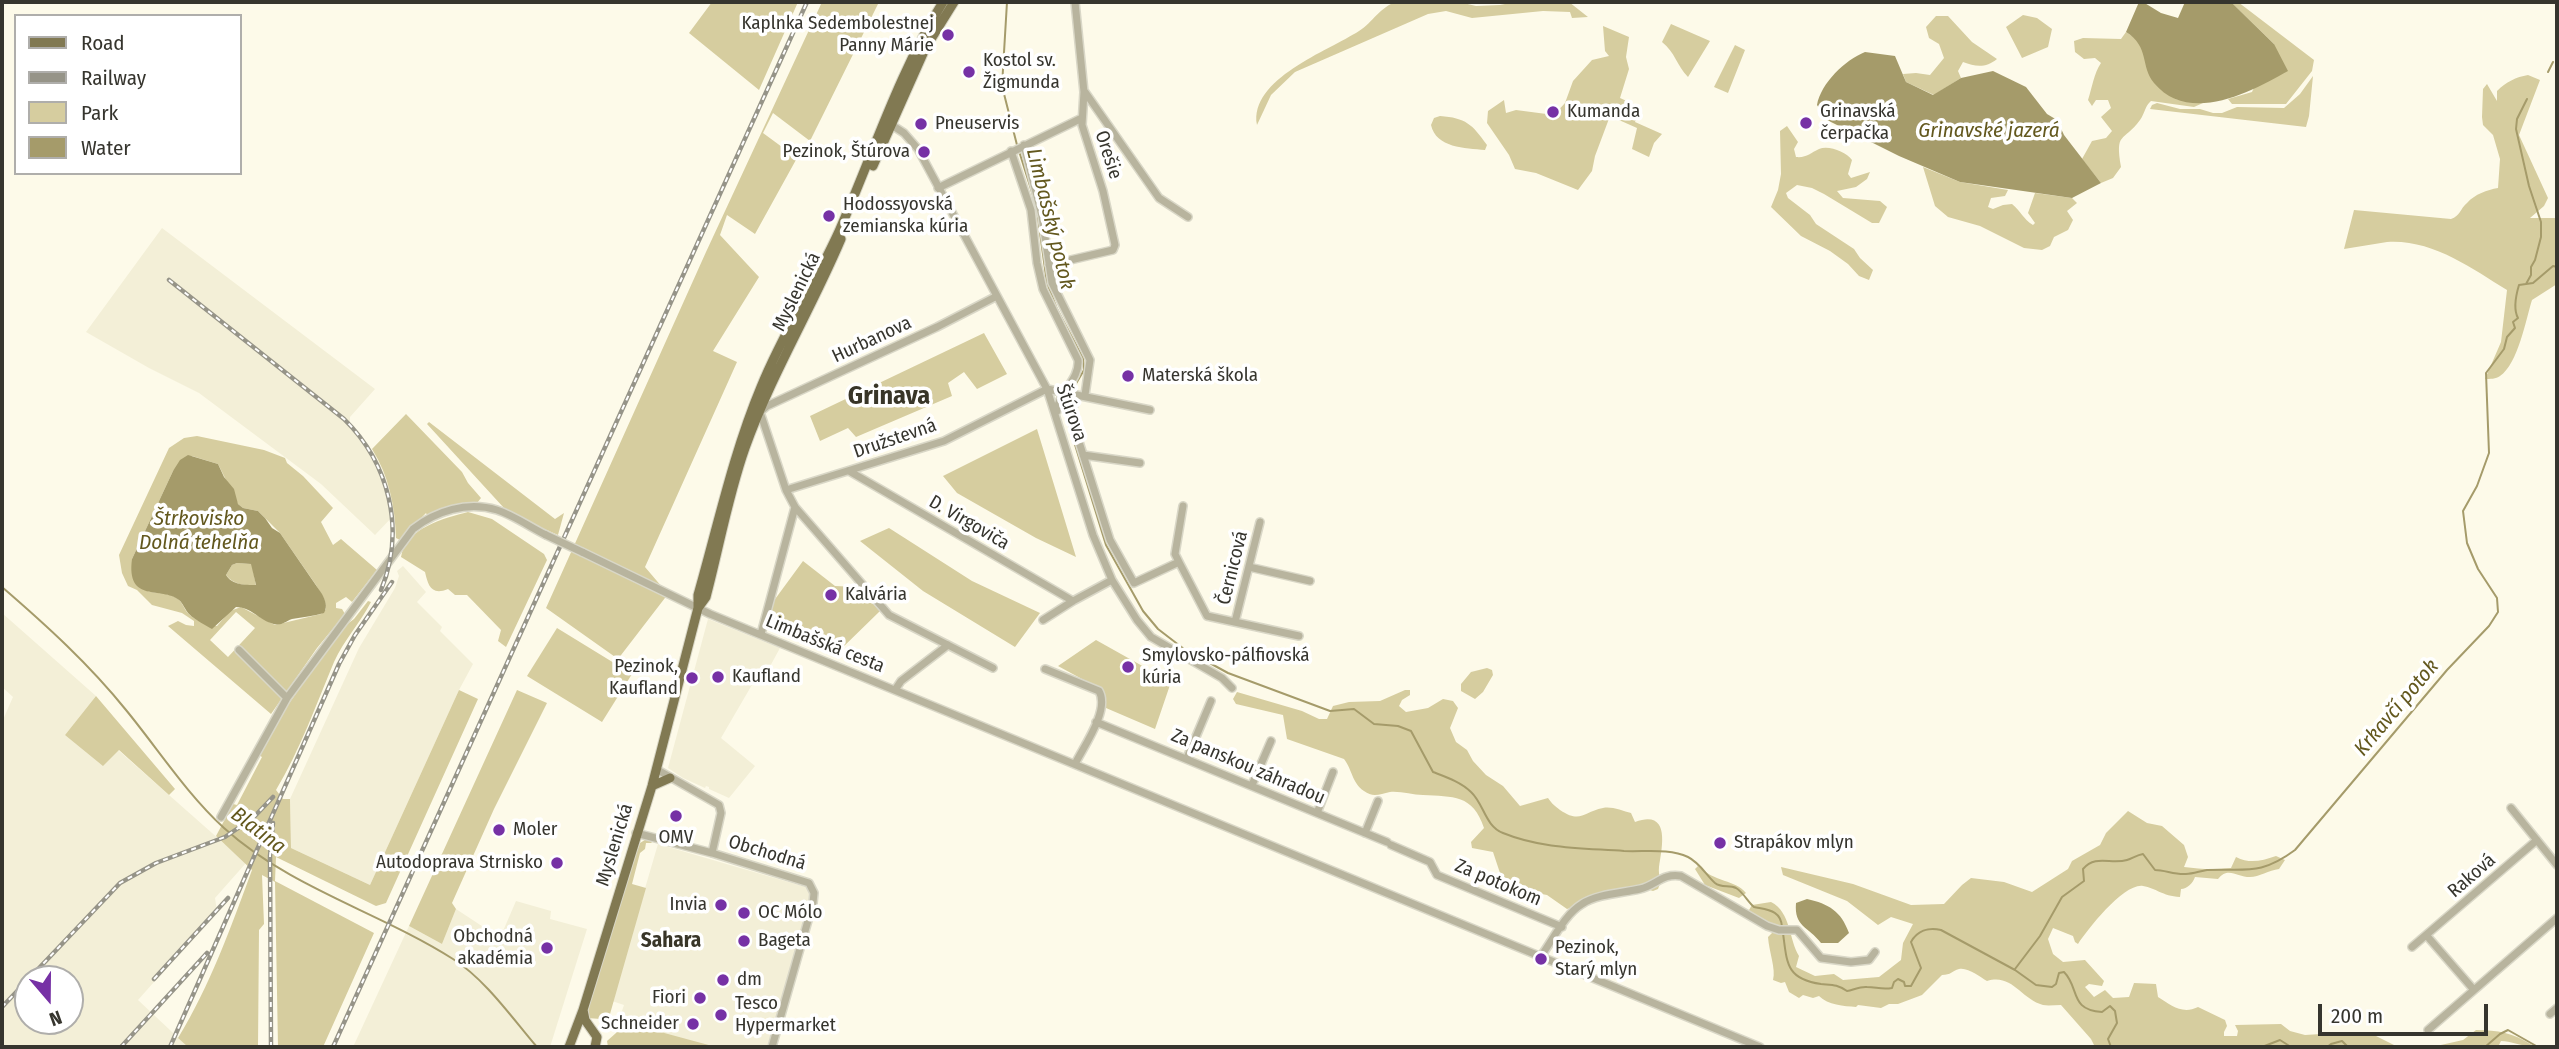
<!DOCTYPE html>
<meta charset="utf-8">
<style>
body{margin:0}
#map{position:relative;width:2559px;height:1049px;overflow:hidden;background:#fdfae9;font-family:"Fira Sans Condensed",sans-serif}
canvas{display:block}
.frame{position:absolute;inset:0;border:4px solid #36352e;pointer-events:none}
.legend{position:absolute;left:14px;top:14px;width:228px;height:161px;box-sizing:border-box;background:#fff;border:2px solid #afaeab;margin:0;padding:9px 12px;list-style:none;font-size:21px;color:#36352e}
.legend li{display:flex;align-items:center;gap:14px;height:35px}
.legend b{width:35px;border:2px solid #afaeab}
.north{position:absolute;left:14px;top:965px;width:70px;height:70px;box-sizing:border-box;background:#fff;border:2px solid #afaeab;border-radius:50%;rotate:160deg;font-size:19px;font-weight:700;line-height:28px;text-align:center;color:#36352e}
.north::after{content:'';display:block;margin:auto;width:24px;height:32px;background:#7631a5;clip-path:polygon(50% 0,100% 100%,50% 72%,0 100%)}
.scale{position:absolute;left:2318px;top:1004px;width:170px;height:32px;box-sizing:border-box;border:4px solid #36352e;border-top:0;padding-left:9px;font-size:21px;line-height:24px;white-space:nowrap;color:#36352e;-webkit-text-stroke:5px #fff;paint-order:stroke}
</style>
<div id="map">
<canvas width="2559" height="1049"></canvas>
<div class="frame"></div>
<ul class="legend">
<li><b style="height:9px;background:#817952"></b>Road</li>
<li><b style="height:9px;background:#969488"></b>Railway</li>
<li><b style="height:19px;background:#d6cd9f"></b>Park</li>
<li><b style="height:19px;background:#a59b6a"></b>Water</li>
</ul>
<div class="north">N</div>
<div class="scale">200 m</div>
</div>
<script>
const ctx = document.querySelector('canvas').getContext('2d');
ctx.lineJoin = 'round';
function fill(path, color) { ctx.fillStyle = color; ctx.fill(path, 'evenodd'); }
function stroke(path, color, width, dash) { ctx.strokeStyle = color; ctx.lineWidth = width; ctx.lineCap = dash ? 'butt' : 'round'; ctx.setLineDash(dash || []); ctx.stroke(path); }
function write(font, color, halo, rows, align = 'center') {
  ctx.font = font + ' "Fira Sans Condensed",sans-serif'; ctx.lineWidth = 7; ctx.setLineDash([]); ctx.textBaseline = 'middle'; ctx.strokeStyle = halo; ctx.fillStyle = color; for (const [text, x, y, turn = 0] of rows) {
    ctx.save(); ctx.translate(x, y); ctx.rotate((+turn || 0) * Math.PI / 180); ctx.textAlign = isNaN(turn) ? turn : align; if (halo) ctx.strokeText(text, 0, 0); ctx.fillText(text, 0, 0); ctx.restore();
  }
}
fill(new Path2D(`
 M162,228L375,389L350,417V423L376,456L389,486L395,514L375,535L321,484L199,393L149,368L86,332Z
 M403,566L426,592L417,602L442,627L440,631L473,664L459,690L370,885L291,848L290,799L359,648L395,588L399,576L397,571Z
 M2,613L96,696L65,735L118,750L246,863L215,898L217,911L138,1000L188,1047H2V722L13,697L2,687ZM28,979H70V1021H28Z
 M708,619L780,648L768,670L760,671L721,738L755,766L729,798L709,789V787L706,786L705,788L683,778L668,768Z
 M658,844L809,888L811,898L767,1047H669L670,1040L617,1025L624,1005L612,1001Z
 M516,901L551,911L550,919L587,929L550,1047H353L409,926L442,944L456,909L500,938Z`), '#f3efd7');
fill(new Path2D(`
 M712,2H798L759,90L689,33Z
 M822,2H879L810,141L773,113L763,133L797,158L755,234L727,215L720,235L759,277L713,351L737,362L645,567L668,594L618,659L546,608L706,252Z
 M1396,2H1459L1476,6L1500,5L1515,2H1569L1588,17L1572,18L1570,12L1543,11L1472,18L1446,11L1428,14L1295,72L1271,95L1257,125C1249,79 1328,51 1359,31C1373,22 1380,7 1396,2Z
 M2231,2H2238L2314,60L2312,71L2286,104H2232L2228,99L2252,92L2274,44Z
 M2023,15L2037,18L2052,29L2048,47L2022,58L2006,27Z
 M1936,16H1948L1972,42L1997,59C1986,68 1976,67 1963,62L1958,71L1961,78L1934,95L1906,82L1903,74L1916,73L1930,75L1944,58L1939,44L1929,38L1926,27Z
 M1671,24L1710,41L1688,77C1677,66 1675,52 1662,42Z
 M1603,26L1629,37L1626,57L1629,69L1620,98L1640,107L1635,122L1662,134L1654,143L1649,157L1632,149L1637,128L1610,116L1595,156L1592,171L1578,190L1536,173L1515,169L1509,155L1487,123L1488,111L1504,100L1506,113L1516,110L1554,115L1565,103L1573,81L1592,60L1609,56L1605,51Z
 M2126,32L2138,40L2175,99L2203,103L2194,107L2151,101C2145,106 2145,113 2140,120C2123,143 2115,131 2121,167L2113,178L2101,183L2082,159L2092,141L2106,138L2112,131L2101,117L2111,108L2108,100H2096L2092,106L2088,100C2092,88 2094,73 2101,63L2095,58L2084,59L2075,52L2074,41L2083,38L2121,39Z
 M1735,45L1745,50L1728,93L1714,87Z
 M2528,75L2540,80L2519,135L2548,198L2544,206L2530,218H2557V284L2532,300C2526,319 2518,364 2500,376C2496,379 2490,379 2485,379L2501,342L2507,290C2471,268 2432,239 2387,242C2373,244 2358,247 2344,249L2354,210L2451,219C2460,216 2460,209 2467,203C2475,194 2487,190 2498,188L2500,159L2493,135L2483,125L2482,117L2483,89L2487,84L2497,101V91C2506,82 2516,77 2528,75Z
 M2313,76L2309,116L2306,127L2150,109L2152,105L2157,103L2180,109H2200L2213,113H2222L2237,107L2284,108L2300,94Z
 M1440,116C1466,118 1472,124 1487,145L1485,150C1465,148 1436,148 1431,125L1434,118Z
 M1787,126L1798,142L1794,149L1796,157C1807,158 1810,153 1819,149C1829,145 1846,152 1852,160L1848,174L1851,178L1870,172L1867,179L1856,187L1837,191L1843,198L1880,201L1887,207L1879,223H1872L1824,194L1812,188L1797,185L1786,193L1788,198L1810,215L1816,224L1854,249L1860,258L1873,270L1869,280L1859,276L1848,264L1830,251L1801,236L1771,207L1778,190L1781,174L1780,131Z
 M1923,167L1960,182L2008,190L2005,196L1991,198L1988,207L1993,209L2003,205L2012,204C2021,211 2023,219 2033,225L2035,223L2028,213L2035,193L2072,198L2077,203L2067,211L2073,220L2068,230L2054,237L2050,246L2042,250L2024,248L1980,226L1948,217L1935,206Z
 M984,333L1007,374L977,389L964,372L948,383L952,396L856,437L848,428L820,441L810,416Z
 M406,414L462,472L468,483L481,498L477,503L453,506L427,515L426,513L400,540L396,538C395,506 389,476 372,449Z
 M429,422L555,519L564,513L558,535L526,521L504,508L427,424Z
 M1037,429L1076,557L1036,538L957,493L943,476Z
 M197,436L264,450L285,458L287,463L303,476L333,508L321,522L333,545L341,539L377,570L352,602L346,597L336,603V608L342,609L345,614L317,648L271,714L168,626L178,621L186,625L194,626V621L182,613L152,605L137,590L128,586L122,573L119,555L169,448L184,438ZM192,456L218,464L238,504L243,508L258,511L280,533L316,585L325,601L326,609L321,614L275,625L241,607L230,611L217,626C206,625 195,621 187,612C184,608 182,602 178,599C160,587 152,601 134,580L132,559L173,471ZM236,612L255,628L228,657L210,640Z
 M468,512L492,519L544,554L547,560L506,647L498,641L501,630L467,595H455L448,589C431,596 428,585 425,572L401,557C406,528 444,518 468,512Z
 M889,528L972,581L1040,613L1015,647L923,591L860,541Z
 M803,561L835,586L857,587L880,611L838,652L775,626L770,606Z
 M237,563L252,564L256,586C245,585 233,585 226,575L232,565Z
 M368,601L371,602C360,623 344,640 334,662C316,705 300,750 276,790L283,799H290L291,848L370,885L459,690L478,699L386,903L376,906L276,857L275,881L374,933L323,1047H278L275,882L262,875L264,924L259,930L258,1047H188L178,1038C210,986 231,927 252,870L216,836L233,804L237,805L262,757L257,754L283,712L342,628L354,619Z
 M557,628L632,674L602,722L527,676Z
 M1096,640L1171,682L1155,729L1106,708L1104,691L1058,666Z
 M1487,668L1492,670L1493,675L1483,692L1475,699L1461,691V684L1471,672Z
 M517,690L547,703L494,809L452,903L456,909L442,944L409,926Z
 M1405,690H1410V695L1402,700L1399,706L1406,712L1428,708L1443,699L1453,701L1458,708L1450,728L1456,742L1467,750L1473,761L1486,775L1503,786L1520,806L1548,798C1552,804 1555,806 1560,810C1581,824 1583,812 1603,808C1611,806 1623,811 1631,813L1635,822C1671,809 1662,847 1659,867C1658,875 1662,882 1658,889L1653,891L1640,887L1567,909L1547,895L1516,889L1508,885L1502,879L1493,852L1472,848L1471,842L1484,828C1473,794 1453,797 1423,795C1412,795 1401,791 1390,792C1380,794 1373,798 1364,791C1352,783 1352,769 1344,759L1287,739L1283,715L1236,704L1233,699L1237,692L1302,711L1319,719H1327L1333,706L1349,702L1380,701Z
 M96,696L175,789L169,795L119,750L103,766L65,735Z
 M2128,811L2147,823L2162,826L2184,845L2188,857L2184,867C2199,869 2215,870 2231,868L2236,857C2250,864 2261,861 2276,856L2285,860L2279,869C2269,870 2259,877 2250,877C2237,877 2228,866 2218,879L2195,877C2193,883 2187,889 2181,889L2180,897C2162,896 2156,888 2143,886C2124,883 2088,929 2078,944L2075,942L2073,936L2053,928L2048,939L2053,954L2063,962L2085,960L2104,981L2102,986L2089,984L2085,987L2094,997L2105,990L2113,998L2129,997L2134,983L2156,984L2158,997C2171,1005 2182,1015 2198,1007L2225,1020L2227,1026L2224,1032V1036H2237L2238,1031L2235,1025L2281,1024L2290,1031L2305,1035L2353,1032L2376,1036L2398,1047H2095L2091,1039L2061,1005C2055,1005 2048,1006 2043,1005C2021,999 2012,973 1987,981C1980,977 1968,967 1959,969C1952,971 1951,975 1942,975L1922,995L1898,1004H1889L1881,1008L1858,1005L1856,1007C1844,1006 1828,1005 1819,996L1813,998L1803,995L1799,998L1789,992L1785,982L1781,983L1773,980C1776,969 1769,952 1768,937L1774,931L1750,913L1749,910L1752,905L1771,902C1791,912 1789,940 1799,956L1796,967L1815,976L1834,974L1843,980L1879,977L1901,960L1903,943L1913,924L1891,917L1878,925L1847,901L1783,875L1781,867L1853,884L1911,905L1944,904L1962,885L1971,878L2004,882L2032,892L2068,869L2072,861L2100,845L2106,833Z
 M648,838L652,843H646L645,849L640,853L632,884L646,888L610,1014L601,1019L587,1018L586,1013L620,897L640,843Z
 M1698,866C1714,882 1736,880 1746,893L1739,898L1705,885L1695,869Z
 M620,1021L716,1047H608L607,1041L616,1033Z
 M2476,1030C2498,1030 2513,1033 2532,1045C2520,1047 2513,1041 2501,1041L2499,1045L2503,1047H2432L2463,1040Z`), '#d6cd9f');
fill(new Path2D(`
 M2139,2H2143L2161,13L2178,18L2185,2H2231L2274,44L2288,71C2251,92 2189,125 2154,83C2140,66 2150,47 2126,32Z
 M1865,52L1895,56L1906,82L1933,95L1961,78L1993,71L2026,87L2047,114L2057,120L2064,135L2101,183L2072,198L1960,182L1899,156L1827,120L1817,105C1821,83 1845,60 1865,52Z
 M188,455L218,464L224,477L234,489L238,504L243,508L258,511L265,518L272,528L280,533L322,594C325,600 328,606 324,613C314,616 302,617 292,619C284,622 281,627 271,623C258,619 251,607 236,607L212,629C205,625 195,620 189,614C185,610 183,603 179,600C162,586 126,604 132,559L173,471L180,460ZM237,563L251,564L256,585C245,585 232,585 226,575L232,565Z
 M1807,899C1829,904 1841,911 1849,933L1838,943H1821C1808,926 1794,927 1796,903Z`), '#a59b6a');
stroke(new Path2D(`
 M1007,2L1002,86L1017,145
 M2548,72L2553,62
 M1019,151L1036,205
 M1037,211L1047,283L1057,309L1083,358L1084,370L1071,392
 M2526,284L2531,275V267L2535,260L2541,237V222L2529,186L2516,129L2517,119L2527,99
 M1069,397L1066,406L1068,422L1106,545L1143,611L1158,629L1184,649L1228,673L1330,711L1354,709L1374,724L1398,726L1411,731L1433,772C1446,777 1461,782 1471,792C1484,804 1485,826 1503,833C1542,849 1583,848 1624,851C1645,852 1669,848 1688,857C1700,863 1706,875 1715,883C1721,888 1729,885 1736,888C1743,892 1748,902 1754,907C1768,910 1781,910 1782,927
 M2,587C46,625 89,664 126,710C158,749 186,793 224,828C290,888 379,912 453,959C486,980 512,1018 537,1047
 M1783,933C1787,963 1786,979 1821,984C1832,985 1837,984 1847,991C1853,990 1861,986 1867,987C1876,987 1882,990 1892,988L1894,982L1898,979L1904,982L1905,986H1911L1921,968L1911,942C1917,931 1928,927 1941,930L2015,970L2036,985L2052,987L2056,984L2059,973L2064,972C2080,988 2069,1010 2102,1012L2110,1006L2115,1011L2117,1023L2108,1039L2111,1047
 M2015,969L2040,936L2062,897L2084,881L2083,869C2096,854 2111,865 2127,860C2133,858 2137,855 2143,854L2155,870C2165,870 2175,875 2186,874C2193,874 2200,871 2207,870C2246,868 2260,876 2295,850L2447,670L2489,626L2498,612L2497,598L2478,569L2467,543L2463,511L2477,486L2489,453L2486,373L2504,349L2507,337L2515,328L2513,322L2518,318C2513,309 2516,295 2519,285L2533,283L2553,266L2557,267
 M2262,1047L2280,1040L2291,1047H2309
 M2327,1047L2331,1044L2342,1041L2348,1047
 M2485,1047L2500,1034L2508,1030L2538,1047`), '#a59b6a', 2);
const minor = new Path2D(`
 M1085,92L1159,198L1188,217
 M887,122L904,133L918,149L1047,389L1093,535L1112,580L1137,620L1151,637L1222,678L1232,688
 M1024,145L1042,216L1052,283L1090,360L1085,395
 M1011,151L1031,210L1037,263L1043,289L1078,360C1080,380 1058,392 1057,411
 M938,188L1082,118
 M1049,265L1113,250L1115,245L1103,191L1082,125L1084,92L1075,2
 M1047,389L1150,410
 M1076,396L1071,416L1074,426L1110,540L1134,583L1179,562L1175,554L1183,506
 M1083,455L1140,463
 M849,471L1073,601
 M786,490L944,441L1047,389
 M582,552L710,614L1760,1047
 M1179,562L1207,616L1299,636
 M1249,567L1310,581
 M1043,620L1073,601L1112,580
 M1235,622L1260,522
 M761,634L795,507
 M239,650L287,698
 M993,668L889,615L795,507L786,490L760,412L767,406L937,327L997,296
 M1045,669L1099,691C1110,710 1084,746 1075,764
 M895,690L901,681L948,645
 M1096,722L1387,842
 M1187,758L1211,701
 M656,769L719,805L721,813L712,853
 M1252,785L1271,741
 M2511,808L2557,865
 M1317,813L1333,772
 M221,817L287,698L413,529C436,511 467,501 497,510C513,515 530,527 546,535
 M636,833L712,853L809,883L814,893L813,903L772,1047
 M1365,833L1378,801
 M1391,845L1430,862L1437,875L1562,927
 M2427,936L2474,990
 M2412,947L2537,840
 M1541,956C1553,940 1564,915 1582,904C1597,894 1623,893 1640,889C1657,885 1662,873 1681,876L1767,926L1779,930H1797L1821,958L1851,962L1869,960L1875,952
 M2550,1014L2557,1008
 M2428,1030L2557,918`);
const major = new Path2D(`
 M873,166L926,47L954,2
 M698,608L706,597C719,548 728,496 745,448C771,375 811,310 841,239
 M652,786L670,778
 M583,1010L585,1020L597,1037L595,1047
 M569,1047L583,1010L652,786L698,608V595C718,525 733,454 761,387C783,332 816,283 840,229C873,154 899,72 943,2`);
stroke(minor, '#d9d7c7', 10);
stroke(major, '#d9d7c7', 11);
stroke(minor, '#b8b49e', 7);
stroke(major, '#817952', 9);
const rail = new Path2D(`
 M169,280L344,419C389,463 406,530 381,590
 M154,979L228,898
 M2,1007L120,883L156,863L225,837L253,818L273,797
 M121,1047L207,953
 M170,1047L339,664L355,635L392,582
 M271,1047L270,856L273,823
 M333,1047L807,2`);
stroke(rail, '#969488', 4.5);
stroke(rail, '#fff', 2, [5]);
const minorBridge = new Path2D(`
 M546,535L582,552`);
stroke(minorBridge, '#d9d7c7', 10, []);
stroke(minorBridge, '#b8b49e', 7);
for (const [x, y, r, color] of [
 [948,35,7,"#7631a5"],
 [969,72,7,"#7631a5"],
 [1553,112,7,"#7631a5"],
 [1806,123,7,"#7631a5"],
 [921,124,7,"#7631a5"],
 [924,152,7,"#7631a5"],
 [829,216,7,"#7631a5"],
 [1128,376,7,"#7631a5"],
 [831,595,7,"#7631a5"],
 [1128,667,7,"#7631a5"],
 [718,677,7,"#7631a5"],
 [692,678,7,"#7631a5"],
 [676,816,7,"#7631a5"],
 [499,830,7,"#7631a5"],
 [1720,843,7,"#7631a5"],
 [557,863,7,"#7631a5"],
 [721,905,7,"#7631a5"],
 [744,913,7,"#7631a5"],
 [744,941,7,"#7631a5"],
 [547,948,7,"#7631a5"],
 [1541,959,7,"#7631a5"],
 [723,980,7,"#7631a5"],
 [700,998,7,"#7631a5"],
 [721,1015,7,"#7631a5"],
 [693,1024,7,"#7631a5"]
]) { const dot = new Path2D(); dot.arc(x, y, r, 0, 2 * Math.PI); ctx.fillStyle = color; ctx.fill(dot); stroke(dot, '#fff', 2.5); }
write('19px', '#36352e', '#fff', [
 ["Kaplnka Sedembolestnej",934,24,"right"],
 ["Panny Márie",934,46,"right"],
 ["Kostol sv.",983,61],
 ["Žigmunda",983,83],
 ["Kumanda",1567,112],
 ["Grinavská",1820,112],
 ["čerpačka",1820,134],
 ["Pneuservis",935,124],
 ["Pezinok, Štúrova",910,152,"right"],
 ["Hodossyovská",843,205],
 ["zemianska kúria",843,227],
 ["Materská škola",1142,376],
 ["Kalvária",845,595],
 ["Smylovsko-pálfiovská",1142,656],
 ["kúria",1142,678],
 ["Pezinok,",678,667,"right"],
 ["Kaufland",678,689,"right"],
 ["Kaufland",732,677],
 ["Moler",513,830],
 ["OMV",676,838,"center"],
 ["Strapákov mlyn",1734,843],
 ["Autodoprava Strnisko",543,863,"right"],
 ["Invia",707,905,"right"],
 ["OC Mólo",758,913],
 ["Obchodná",533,937,"right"],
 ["akadémia",533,959,"right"],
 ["Bageta",758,941],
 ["Pezinok,",1555,948],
 ["Starý mlyn",1555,970],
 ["dm",737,980],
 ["Fiori",686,998,"right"],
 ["Tesco",735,1004],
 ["Hypermarket",735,1026],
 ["Schneider",679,1024,"right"]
], 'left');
write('19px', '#36352e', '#fff', [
 ["Orešie",1108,155,72],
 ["Myslenická",797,292,-64],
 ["Hurbanova",872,340,-25],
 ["Štúrova",1071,413,71],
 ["Družstevná",895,439,-19],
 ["D. Virgoviča",969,523,30],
 ["Černicová",1233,568,-76],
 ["Limbašská cesta",825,644,22],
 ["Za panskou záhradou",1248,767,23],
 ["Myslenická",615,845,-73],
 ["Obchodná",767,853,17],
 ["Raková",2472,876,-41],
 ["Za potokom",1498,883,23]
]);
write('italic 21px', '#63581e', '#fff', [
 ["Grinavské jazerá",1989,131],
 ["Limbašský potok",1050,219,76],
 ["Štrkovisko",199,519],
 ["Dolná tehelňa",199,543],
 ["Krkavčí potok",2397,708,-50],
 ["Blatina",258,831,37]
]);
write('bold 21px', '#383528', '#fff', [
 ["Sahara",671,941]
]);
write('bold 26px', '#383528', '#fff', [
 ["Grinava",889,397]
]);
</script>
